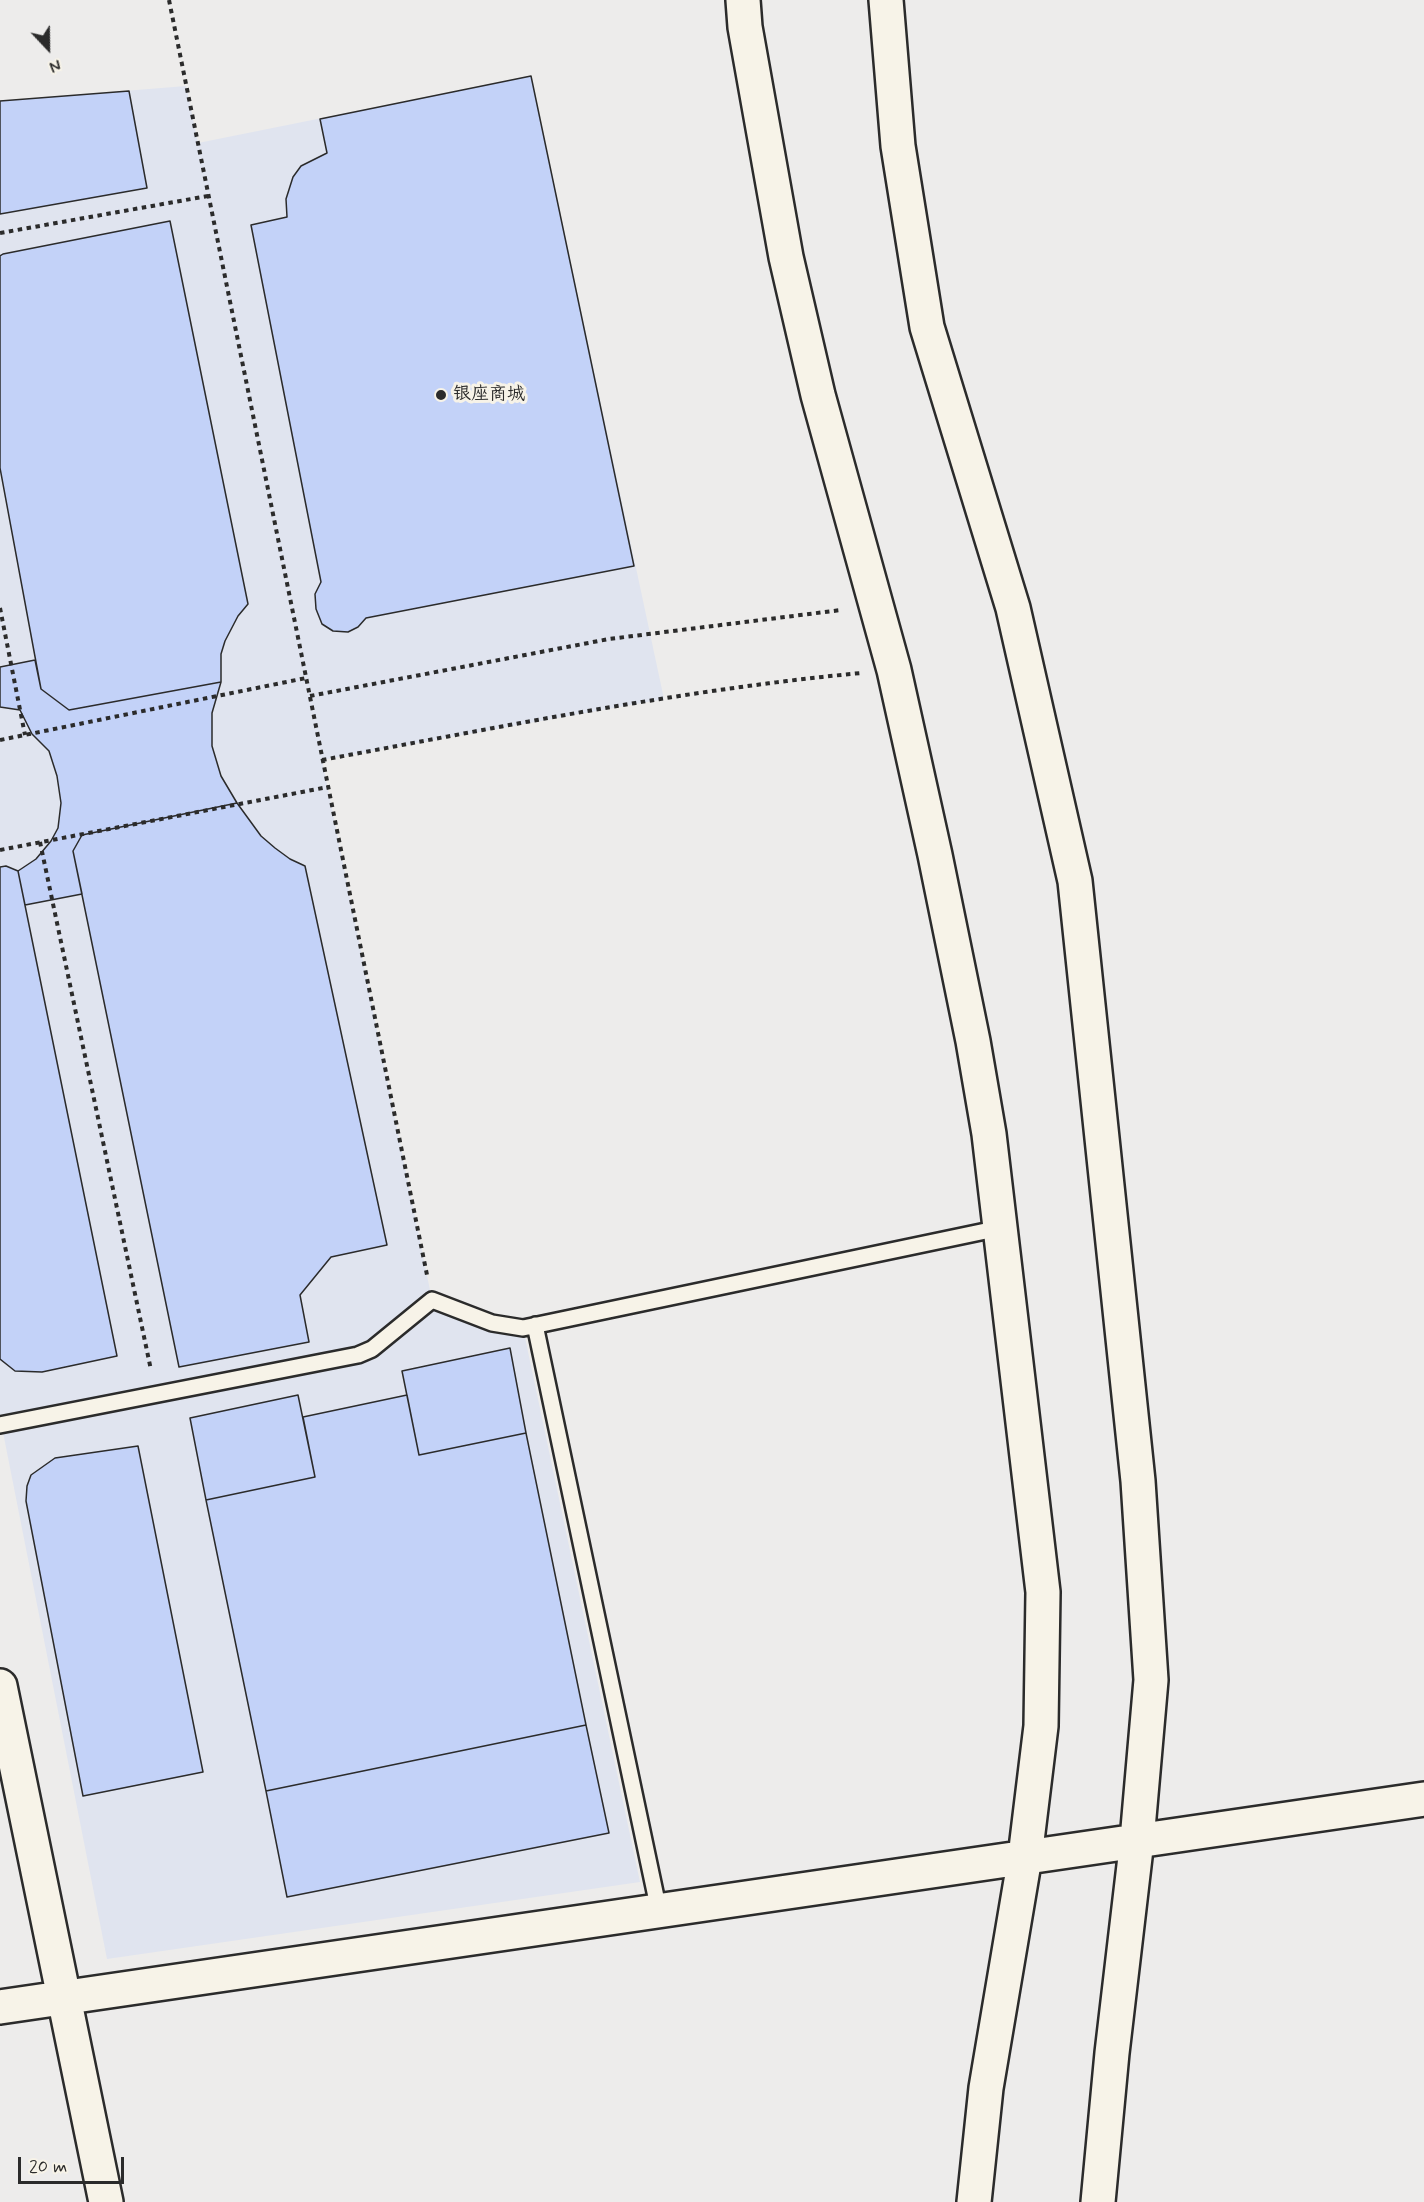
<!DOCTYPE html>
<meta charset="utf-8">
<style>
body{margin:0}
#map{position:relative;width:1424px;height:2202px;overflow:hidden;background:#edeceb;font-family:Mynerve,sans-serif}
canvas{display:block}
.north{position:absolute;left:18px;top:18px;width:60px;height:60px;-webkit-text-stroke:4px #f7f3e8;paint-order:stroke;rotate:158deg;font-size:16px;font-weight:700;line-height:24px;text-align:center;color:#2b2b2b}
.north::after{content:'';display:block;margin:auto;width:21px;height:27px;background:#2b2b2b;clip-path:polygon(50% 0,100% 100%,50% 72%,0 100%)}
.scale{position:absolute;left:18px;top:2157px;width:106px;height:27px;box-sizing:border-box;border:3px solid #2b2b2b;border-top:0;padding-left:8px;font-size:18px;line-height:21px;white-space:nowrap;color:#2b2b2b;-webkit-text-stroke:4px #f7f3e8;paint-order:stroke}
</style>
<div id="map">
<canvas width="1424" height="2202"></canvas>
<div class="north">N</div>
<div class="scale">20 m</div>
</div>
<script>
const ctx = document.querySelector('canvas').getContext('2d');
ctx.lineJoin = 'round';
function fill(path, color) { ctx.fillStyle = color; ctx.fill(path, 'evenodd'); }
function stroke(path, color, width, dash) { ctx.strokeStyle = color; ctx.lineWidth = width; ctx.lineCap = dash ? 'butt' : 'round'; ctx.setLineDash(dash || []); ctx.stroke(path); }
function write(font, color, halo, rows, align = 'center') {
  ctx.font = font + ' Mynerve,"LXGW WenKai TC",sans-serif'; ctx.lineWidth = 6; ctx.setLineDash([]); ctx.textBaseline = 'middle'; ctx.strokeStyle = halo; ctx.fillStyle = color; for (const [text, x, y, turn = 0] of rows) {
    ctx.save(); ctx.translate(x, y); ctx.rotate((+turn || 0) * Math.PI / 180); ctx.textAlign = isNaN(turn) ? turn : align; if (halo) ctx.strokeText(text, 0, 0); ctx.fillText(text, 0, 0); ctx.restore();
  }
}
fill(new Path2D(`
 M531,76L664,699L322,760L432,1300L523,1328L640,1882L107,1959L0,1417V101L186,86L198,143Z`), '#e0e4ef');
const building = new Path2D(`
 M531,76L634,566L366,618L358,627L348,632L333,631L322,624L316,609L315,594L321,582L251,225L287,217L286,199L293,177L301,166L327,153L320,119Z
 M129,91L147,188L0,214V101Z
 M170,221L248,604L238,616L225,641L221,654V682L69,710L41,689L0,468V256L3,254Z
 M35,660L41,689L69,710L221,682L212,713V746L221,776L237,803L82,835L73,851L82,894L25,905L18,871L36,859L51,841L58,828L61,803L57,776L49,751L32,734L20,710L0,707V667Z
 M237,803L261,836L275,848L290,859L305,866L387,1245L331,1257L300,1295L309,1342L179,1367L73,851L82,835Z
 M6,866L18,871L117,1356L42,1372L15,1371L0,1359V867Z
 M510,1348L526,1433L419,1455L402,1371Z
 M298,1395L315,1477L206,1500L190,1418Z
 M407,1395L419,1455L526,1433L586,1725L266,1791L206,1500L315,1477L303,1417Z
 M138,1446L203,1772L83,1796L26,1501L27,1486L31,1475L55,1458Z
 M586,1725L609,1833L287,1897L266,1791Z`);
fill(building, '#c3d2f8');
stroke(building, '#2b2b2b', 1.5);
const lane = new Path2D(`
 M535,1325L659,1911
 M0,1425L358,1355L372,1349L432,1300L492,1323L523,1328L1000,1228`);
const secondary = new Path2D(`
 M743,0L745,27L786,257L818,395L894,670L935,855L973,1041L989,1134L1043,1592L1041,1726L1025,1857L986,2088L974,2202
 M886,0L898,146L927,327L1013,608L1075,881L1138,1481L1151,1680L1137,1840L1112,2053L1098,2202
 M0,1686L106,2202
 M0,2007L1424,1799`);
stroke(lane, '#2b2b2b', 20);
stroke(secondary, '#2b2b2b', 38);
stroke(new Path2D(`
 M169,0L427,1275
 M0,233L208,196
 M0,608L25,735
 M310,696L609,639L841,610
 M0,740L306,678
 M322,760C501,727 680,690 861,673
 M40,842L151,1370
 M0,850L328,787`), '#2b2b2b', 4, [4.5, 4.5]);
stroke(lane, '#f7f3e8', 15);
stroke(secondary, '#f7f3e8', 33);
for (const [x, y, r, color] of [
 [441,395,6,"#2b2b2b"]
]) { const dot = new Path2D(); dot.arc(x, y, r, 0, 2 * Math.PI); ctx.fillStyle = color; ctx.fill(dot); stroke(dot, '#f7f3e8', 2); }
write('18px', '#2b2b2b', '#f7f3e8', [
 ["银座商城",453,395]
], 'left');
</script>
